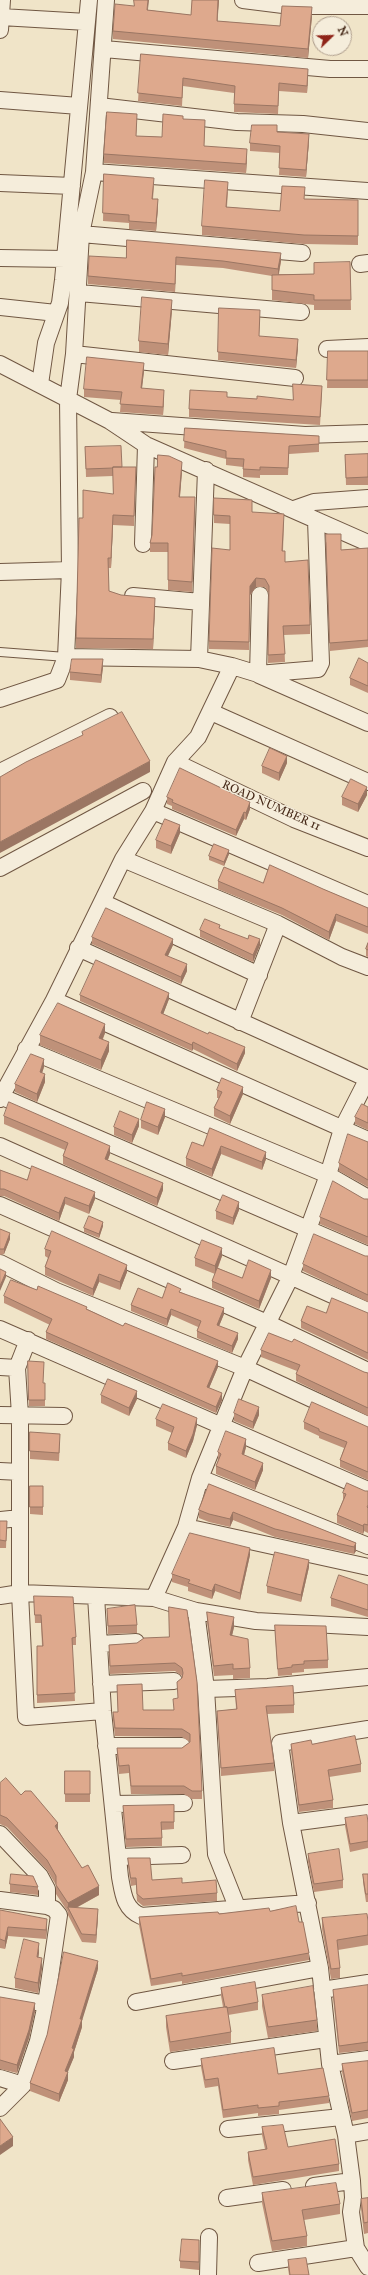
<!DOCTYPE html>
<style>
body{margin:0}
#map{position:relative;width:368px;height:2275px;overflow:hidden;background:#f0e4c8;font-family:"IM FELL Great Primer",serif}
canvas{display:block}
.north{position:absolute;left:312px;top:16px;width:40px;height:40px;box-sizing:border-box;background:#f5eddb;border:1px solid #af9e8d;border-radius:50%;rotate:67deg;font-size:11px;font-weight:700;line-height:16px;text-align:center;color:#452817}
.north::after{content:'';display:block;margin:auto;width:14px;height:18px;background:#8f2418;clip-path:polygon(50% 0,100% 100%,50% 72%,0 100%)}
</style>
<div id="map">
<canvas width="368" height="2275"></canvas>
<div class="north">N</div>
</div>
<script>
const ctx = document.querySelector('canvas').getContext('2d');
ctx.lineJoin = 'round';
function stroke(path, color, width, dash) { ctx.strokeStyle = color; ctx.lineWidth = width; ctx.lineCap = dash ? 'butt' : 'round'; ctx.setLineDash(dash || []); ctx.stroke(path); }
function fill(path, color) { ctx.fillStyle = color; ctx.fill(path, 'evenodd'); }
function write(font, color, halo, rows, align = 'center') {
  ctx.font = font + ' "IM FELL Great Primer",serif'; ctx.lineWidth = 3; ctx.setLineDash([]); ctx.textBaseline = 'middle'; ctx.strokeStyle = halo; ctx.fillStyle = color; for (const [text, x, y, turn = 0] of rows) {
    ctx.save(); ctx.translate(x, y); ctx.rotate((+turn || 0) * Math.PI / 180); ctx.textAlign = isNaN(turn) ? turn : align; if (halo) ctx.strokeText(text, 0, 0); ctx.fillText(text, 0, 0); ctx.restore();
  }
}
const service = new Path2D(`
 M0,652L66,657`);
const minor = new Path2D(`
 M243,0L291,6H368
 M1,17L87,22
 M0,30L2,0
 M104,49L330,69H368
 M0,100L79,106
 M99,106L237,122L303,124L368,131
 M94,172L368,191
 M0,183L72,186
 M81,234L302,253
 M0,258L65,259
 M360,264L368,263
 M79,293L301,312
 M0,307L56,313
 M327,349L368,347
 M74,354L295,378
 M0,364L110,421L146,445L368,543
 M40,384L46,343L60,303L63,280L89,0
 M112,421L305,435L368,433
 M294,509L314,502L368,498
 M143,544L146,445
 M0,572L70,570
 M133,596L201,602
 M199,659L206,470
 M232,666L258,674L260,595
 M258,674L318,669L321,663L316,520
 M259,675L368,723
 M0,699L57,680L66,657
 M211,712L368,782
 M175,762L294,819L368,848
 M0,772L110,717
 M153,811L368,904
 M123,859L278,924L342,957L368,967
 M0,868L143,791
 M102,902L259,975
 M78,948L368,1079
 M54,1000L368,1140
 M240,1022L278,924
 M26,1049L328,1175L368,1198
 M0,1096L368,1255
 M0,1099L54,1000L123,859L153,811L175,762L198,737L232,666L199,659L66,657L70,570L68,399L74,354L81,234L94,172L106,0
 M0,1146L368,1311
 M0,1205L267,1323L368,1371
 M0,1263L56,1291L245,1368L368,1425
 M0,1329L368,1490
 M28,1340L17,1368L20,1415V1593L26,1717L103,1711
 M0,1367L17,1368
 M0,1415L64,1416
 M0,1471L20,1472
 M200,1478L368,1546
 M0,1520L20,1518
 M186,1527L368,1567
 M0,1596L20,1593L154,1598L196,1611L256,1621L368,1627
 M96,1596L103,1711L120,1877C123,1893 124,1909 141,1916L308,1903
 M154,1598L186,1527L200,1478L245,1368L291,1276L328,1175L342,1129L368,1078
 M196,1611L206,1689L216,1854L237,1907
 M99,1644L136,1642
 M101,1684L174,1681
 M206,1689L268,1687L368,1677
 M368,1729L280,1743L291,1823L320,1968L330,2064L346,2135L352,2181L353,2198L351,2212L356,2248L368,2267
 M106,1746H182
 M113,1804L184,1803
 M291,1823L368,1813
 M0,1834L40,1876L47,1889V1906
 M118,1857L182,1855
 M0,1900L47,1906L54,1909L59,1915L46,2004L38,2041L23,2085L0,2108
 M322,1990L368,1983
 M0,1995L46,2004
 M136,2002L320,1968
 M173,2061L326,2039
 M330,2064L368,2059
 M0,2078L23,2085
 M228,2129L341,2117
 M346,2135L368,2131
 M314,2186L352,2181
 M227,2198L283,2190
 M258,2263L356,2248
 M208,2275L209,2237`);
stroke(service, '#705743', 10);
stroke(minor, '#705743', 18);
stroke(service, '#f5eddb', 8);
stroke(minor, '#f5eddb', 16);
fill(new Path2D(`
 M192,0H219L217,21L280,26L312,16L308,58L113,39V31L134,6L148,10L191,15Z
 M141,54L308,77L307,93L279,91L278,114L234,112V93L183,86L182,106L138,101Z
 M183,119L205,129L204,146L247,158L246,173L104,163V154L137,123L136,136L162,137Z
 M277,132L309,141L306,177L279,175L280,153L250,151V143Z
 M104,174L154,186L153,199L158,207L156,231L129,229V223L103,221Z
 M228,191L227,207L280,211L305,199L358,200V245L304,244L202,235V226Z
 M127,240L281,261L279,274H314L350,262L351,310H314V305L272,300V276L223,268L176,265L175,292L88,284V276L126,258Z
 M219,308L260,318L259,336L298,347L296,368L218,360Z
 M172,310L168,355L139,352V341Z
 M328,351H368V388H327Z
 M144,371L142,388L164,398L163,415L120,412L121,400L84,397V389Z
 M322,394L320,425L189,417V409L227,397L257,399L293,400Z
 M185,428L319,436V452L289,454L288,475H260V478L243,477V467L226,465V459L184,448Z
 M85,447L122,467H136L134,526L113,525L111,568H108L109,591L155,607L153,649L76,648V638L83,518L113,494V476L86,477Z
 M368,454V485H346L345,455Z
 M182,471L180,497L195,507L192,592L168,590V552H150V543L152,535Z
 M252,512L284,523L283,551L285,562L310,625V634L284,635L285,662L268,663L269,594L265,587H256L250,595L249,650L209,649V641L230,550V524L214,523V515Z
 M326,542L341,550L368,548V647L330,651Z
 M368,663V693L350,685V678Z
 M103,667L101,683L70,680V672Z
 M287,763L279,781L262,773V766Z
 M367,795L358,812L342,805V797Z
 M167,797L250,809L246,820L244,819L236,836L172,809V806L167,804Z
 M180,833L171,854L156,848V840Z
 M229,854L224,866L209,860V856Z
 M218,881L263,883L323,889L368,908V934L336,921L329,940L282,915L218,889Z
 M220,928L260,945L253,962L200,937V930Z
 M92,937L173,945L168,956L187,971L181,984L92,944Z
 M368,943V957L366,956V949Z
 M80,995L169,999L163,1014L245,1053L237,1071L193,1049L192,1051L80,1001Z
 M105,1033L103,1039L109,1051L101,1070L40,1045V1035Z
 M44,1067L42,1073L45,1082L37,1102L15,1092V1084Z
 M217,1090L243,1094L230,1124L214,1116V1108L219,1098H217Z
 M368,1107V1130L355,1124V1117Z
 M4,1116L110,1154L108,1160L163,1190L157,1206L63,1164V1156L65,1150L4,1124Z
 M165,1117L158,1135L141,1128V1120Z
 M139,1126L132,1143L114,1135V1127Z
 M210,1128L266,1159L262,1170L221,1154L212,1177L186,1166V1158L203,1146Z
 M368,1142V1187L339,1171V1163Z
 M0,1170L27,1180L95,1199L89,1214L65,1204L59,1221L4,1196H0Z
 M364,1199H368V1245L320,1224V1217Z
 M239,1210L233,1225L216,1219V1211Z
 M103,1226L99,1238L84,1232V1228Z
 M0,1229L10,1239L4,1254L0,1255Z
 M45,1249L127,1272L120,1290L99,1282L93,1296L45,1275V1267L48,1258L45,1256Z
 M222,1256L218,1268L242,1278H271L259,1309L212,1288V1281L215,1274L195,1266V1258Z
 M365,1256H368V1302L303,1271V1264Z
 M181,1292L224,1314L219,1326L238,1339L232,1353L197,1338V1331L198,1327L171,1315L167,1326L131,1311V1305L162,1298Z
 M4,1296L87,1309L123,1326L218,1367L209,1388L222,1400L216,1413L46,1339V1332L50,1325L4,1303Z
 M326,1313H368V1360L301,1328V1321Z
 M261,1350L368,1373V1416L296,1381V1374L297,1371L261,1357Z
 M28,1361L43,1383H45V1406H29Z
 M101,1395L137,1399L129,1416L101,1403Z
 M234,1413L259,1415L253,1429L234,1421Z
 M156,1419L197,1425L193,1441L186,1458L168,1450V1443L172,1433L156,1426Z
 M304,1422L368,1427V1480L340,1467V1460L344,1448L319,1438V1436L304,1429Z
 M30,1432L60,1442L59,1461L30,1459Z
 M246,1447L244,1455L263,1470L255,1490L216,1474V1466L218,1460V1452Z
 M209,1484L356,1543V1551L354,1554L275,1537L233,1520L230,1527L209,1522L199,1518V1510Z
 M30,1486H43V1515L30,1514Z
 M365,1491H368V1533L364,1531L363,1534L337,1523V1515L343,1500V1493Z
 M0,1521H7L6,1548H0Z
 M250,1555L240,1600L215,1591L212,1599L188,1591V1587L172,1582V1574Z
 M309,1567L301,1602L267,1593V1586Z
 M368,1585V1617L331,1606V1598Z
 M34,1596L76,1637V1645H72L75,1701L37,1703V1646H42L41,1623H35Z
 M107,1609L137,1625V1633L108,1634Z
 M187,1610L202,1791V1799H192L184,1794H131L129,1773L119,1774L117,1756V1748H182L190,1742L182,1737L115,1736L113,1720V1712H118L117,1685L143,1710H174L178,1698L182,1678V1676L175,1671L110,1674L109,1645L137,1643L169,1637Z
 M207,1612L234,1627L232,1635L250,1668V1678L233,1679V1675L214,1676L207,1622Z
 M275,1625L328,1660V1668L304,1669V1672L292,1673V1675L278,1676L275,1633Z
 M235,1690L294,1705V1713L267,1714L274,1763V1771L221,1776L217,1711L236,1709Z
 M291,1744H312L361,1764V1772L329,1777L333,1800V1808L299,1812L291,1752Z
 M65,1771H90V1802H65Z
 M0,1783L21,1795L58,1830L99,1895L76,1908L98,1917L96,1943L82,1942L68,1915V1912L56,1894V1885L47,1870L7,1827L0,1824Z
 M174,1805V1829L162,1830V1846L126,1847L123,1813V1806Z
 M345,1818L368,1822V1848L350,1852L345,1826Z
 M308,1854L343,1880V1888L314,1892L308,1862Z
 M128,1858L152,1880L182,1883L217,1893V1901L143,1906L137,1901L136,1885L131,1886L128,1866Z
 M363,1874H368V1902H366L363,1882Z
 M10,1884L38,1887V1895L10,1892Z
 M0,1910L47,1928L46,1939L8,1936L5,1949L0,1948Z
 M270,1911L299,1922L309,1953V1960L182,1984V1981L151,1986L139,1925V1917Z
 M322,1918L368,1921V1945L338,1950L340,1968V1978L331,1979L322,1929Z
 M39,1953L38,1957L42,1968L38,1993L15,1988V1978Z
 M98,1969L82,2019V2027L74,2052V2057L67,2072L68,2080L59,2102L30,2091V2083Z
 M368,1985V2050L339,2053L333,1998V1990Z
 M221,1988L258,2002V2010L228,2015L231,2032V2043L170,2052L166,2027V2016L223,2007L221,1996Z
 M262,1995L317,2020V2031L268,2038L262,2006Z
 M0,1997L35,2011L29,2038L17,2073L0,2069Z
 M201,2059L278,2074L329,2096V2103L279,2110V2114L258,2116V2113L223,2118L218,2086L205,2088L201,2067Z
 M368,2061V2118L352,2121L342,2072V2064Z
 M262,2127L288,2147L339,2164V2171L253,2185L248,2160V2152L265,2149L262,2135Z
 M262,2193L340,2204V2214L304,2220L307,2236V2246L272,2251L262,2203Z
 M368,2198V2233L364,2234L361,2209V2199Z
 M199,2240V2270L180,2268V2261Z
 M288,2260L309,2275H289L288,2268Z`), '#bf9179');
fill(new Path2D(`
 M148,0H149L147,18V10Z
 M218,0H219L217,29V21Z
 M312,7V16L308,58V49Z
 M308,69V77L307,93V86Z
 M309,134V141L306,177V170Z
 M247,149V158L246,173V164Z
 M158,199V207L156,231V223Z
 M281,253V261L278,277V269Z
 M176,257V265L175,292V284Z
 M172,300V310L168,355V344Z
 M298,339V347L296,368V360Z
 M144,363V371L141,396V388Z
 M164,390V398L163,415V407Z
 M182,462V471L179,507V497Z
 M195,497V507L192,592V582Z
 M113,515V525L111,568V558Z
 M256,578V587L250,595L249,650L250,586Z
 M155,598V607L153,649V639Z
 M103,659V667L101,683V675Z
 M287,756V763L279,781V773Z
 M150,761V772L0,853V842Z
 M367,787V795L358,812V804Z
 M250,802V809L246,820V813Z
 M244,812V819L236,836V830Z
 M180,825V833L171,854V846Z
 M229,850V854L224,866V862Z
 M336,914V921L329,940V932Z
 M173,939V945L165,962V955Z
 M260,939V945L253,962V955Z
 M187,964V971L181,984V977Z
 M169,993V999L161,1020V1013Z
 M105,1024V1033L99,1047V1038Z
 M109,1042V1051L101,1070V1060Z
 M193,1042V1049L192,1051V1045Z
 M245,1047V1053L237,1071V1064Z
 M44,1059V1067L40,1079V1072Z
 M45,1074V1082L37,1102V1094Z
 M243,1087V1094L230,1124V1116Z
 M165,1109V1117L158,1135V1127Z
 M139,1119V1126L132,1143V1135Z
 M110,1146V1154L105,1167V1159Z
 M221,1146V1154L212,1177V1169Z
 M266,1152V1159L262,1170V1162Z
 M163,1183V1190L157,1206V1198Z
 M95,1192V1199L89,1214V1206Z
 M65,1197V1204L59,1221V1213Z
 M239,1202V1210L233,1225V1218Z
 M103,1222V1226L99,1238V1234Z
 M10,1233V1239L4,1254V1249Z
 M222,1248V1256L215,1274V1266Z
 M127,1265V1272L120,1290V1282Z
 M271,1270V1278L259,1309V1301Z
 M6,1272V1277L0,1291V1286Z
 M99,1274V1282L93,1296V1289Z
 M224,1308V1314L217,1331V1325Z
 M171,1309V1315L167,1326V1319Z
 M238,1333V1339L232,1353V1346Z
 M218,1361V1367L207,1393V1387Z
 M137,1391V1399L129,1416V1408Z
 M222,1393V1400L216,1413V1407Z
 M259,1407V1415L253,1429V1422Z
 M197,1418V1425L193,1441L186,1458V1451Z
 M246,1439V1447L242,1462V1454Z
 M263,1463V1470L255,1490V1482Z
 M233,1512V1520L230,1527V1519Z
 M364,1524V1531L363,1534V1526Z
 M356,1543V1551L354,1554V1547Z
 M250,1548V1555L240,1600V1593Z
 M309,1560V1567L301,1602V1595Z
 M215,1584V1591L212,1599V1591Z
 M234,1617V1627L230,1645V1635Z
 M58,1823V1832L55,1826Z
 M99,1886V1895L70,1911L68,1907V1912V1903Z
 M98,1909V1917L96,1943V1935Z
 M47,1919V1928L46,1939V1930Z
 M8,1927V1936L5,1949V1941Z
 M39,1943V1953L37,1967V1957Z
 M42,1958V1968L38,1993V1983Z
 M98,1961V1969L82,2021V2019V2027L74,2052V2057L65,2079V2071L72,2048L80,2019Z
 M35,2003V2011L29,2038L17,2073V2065Z
 M68,2072V2080L59,2102V2094Z
 M13,2137V2146L0,2155V2146Z`), '#9b7663');
const building = new Path2D(`
 M134,0H148L147,10L191,15L192,0H218L217,21L280,26L282,6L312,7L308,49L113,31L115,4L134,6Z
 M141,54L308,69L307,86L279,83L278,106L234,104L235,86L183,78L182,98L138,93Z
 M107,112L137,114L136,136L162,137L163,114L183,116V119L205,120L204,146L247,149L246,164L104,154Z
 M252,125H277V132L309,134L306,170L279,168L280,146L250,143Z
 M104,174L154,178L152,199H158L156,223L129,221V215L103,213Z
 M205,180L228,182L226,207L280,211L282,186L305,187L304,199L358,200V236L304,235L202,226Z
 M127,240L281,253L278,269L223,261L176,257L175,284L88,276L89,256L126,258Z
 M350,262L351,300H314V295L272,290V275L314,274V263Z
 M142,297L172,300L168,344L139,341Z
 M219,308L260,310L259,336L298,339L296,360L218,352Z
 M328,351H368V380H327Z
 M87,357L144,363L141,388L164,390L163,407L120,404L122,392L84,389Z
 M293,384L322,386L320,417L189,409L190,390L227,392V397L257,399V396L293,400Z
 M185,428L319,436V444L289,446L288,468L260,467V470L243,469L244,459L226,458V451L184,441Z
 M121,446L122,467H113V468L86,469L85,447Z
 M368,454V477L346,478L345,455Z
 M158,455L169,456L182,462L179,497H195L192,582L168,580V543H150L152,535L155,467H157Z
 M113,467H136L134,516L113,515L111,558H108L109,591L121,595L155,598L153,639L76,638L79,518H83V490L113,494Z
 M214,498L252,500V512L284,514L282,551H285V562L308,560L310,625L283,626L285,654L268,655L269,586L265,579L256,578L250,586L249,642L209,641L212,548L230,550V516L214,515Z
 M326,534H341V550L368,548V640L330,643Z
 M359,658L368,663V686L350,678Z
 M72,659H103L101,675L70,672Z
 M122,712L150,761L0,842V777L26,762L83,735L82,732Z
 M270,748L287,756L279,773L262,766Z
 M180,768L250,802L246,813L244,812L236,830L172,802L173,800L167,797Z
 M351,779L367,787L358,804L342,797Z
 M165,819L180,825L171,846L156,840Z
 M214,844L229,850L224,862L209,856Z
 M270,865L323,889L368,908V927L336,914L329,932L282,908L218,881L224,867L263,883Z
 M106,908L173,939L165,955L187,964L181,977L92,937Z
 M205,919L220,925L219,928L248,939L249,935L260,939L253,955L200,930Z
 M368,943V950L366,949Z
 M96,960L169,993L161,1013L208,1034L209,1032L245,1047L237,1064L193,1042L192,1045L80,995Z
 M58,1003L105,1024L99,1038L109,1042L101,1060L40,1035Z
 M31,1054L44,1059L40,1072L45,1074L37,1094L15,1084Z
 M222,1078L243,1087L230,1116L214,1108L222,1092L217,1090Z
 M9,1102L110,1146L105,1159L163,1183L157,1198L63,1156L68,1143L4,1116Z
 M147,1102L165,1109L158,1127L141,1120Z
 M362,1104L368,1107V1123L355,1117Z
 M120,1111L139,1119L132,1135L114,1127Z
 M210,1128L266,1152L262,1162L221,1146L212,1169L186,1158L192,1142L203,1146Z
 M348,1134L368,1142V1180L339,1163Z
 M32,1166L95,1192L89,1206L65,1197L59,1213L4,1189H0V1170L27,1180Z
 M333,1181L364,1199H368V1237L320,1217Z
 M223,1195L239,1202L233,1218L216,1211Z
 M89,1216L103,1222L99,1234L84,1228Z
 M0,1229L10,1233L4,1249H0Z
 M52,1231L127,1265L120,1282L99,1274L93,1289L45,1267L51,1251L45,1249Z
 M314,1234L365,1256H368V1295L303,1264Z
 M202,1240L222,1248L215,1266L195,1258Z
 M249,1260L271,1270L259,1301L212,1281L217,1268L242,1278Z
 M0,1269L6,1272L0,1286Z
 M11,1280L37,1290L38,1286L87,1307L86,1309L123,1326L125,1323L218,1361L207,1387L222,1393L216,1407L46,1332L52,1319L4,1296Z
 M168,1283L181,1289L179,1292L224,1308L217,1325L238,1333L232,1346L197,1331L201,1321L171,1309L167,1319L131,1305L138,1288L162,1298Z
 M332,1298L368,1313V1353L301,1321L307,1306L326,1313Z
 M269,1333L292,1342L294,1339L364,1372L368,1373V1408L296,1374L300,1365L261,1350Z
 M28,1361L44,1362L43,1383H45V1400H29Z
 M108,1379L137,1391L129,1408L101,1395Z
 M239,1399L259,1407L253,1422L234,1413Z
 M312,1402L368,1427V1472L340,1460L347,1442L319,1431V1429L304,1422Z
 M163,1404L197,1418L193,1434L186,1451L168,1443L174,1427L156,1419Z
 M226,1431L246,1439L242,1454L263,1463L255,1482L216,1466L221,1454L218,1452Z
 M30,1432L60,1434L59,1453L30,1451Z
 M347,1483L365,1491H368V1505L367,1507L368,1508V1525L364,1524L363,1526L337,1515L346,1494L343,1493Z
 M209,1484L356,1543L354,1547L275,1529L233,1512L230,1519L209,1514L199,1510Z
 M30,1486H43V1507H30Z
 M0,1521H7L6,1541L0,1540Z
 M190,1533L250,1548L240,1593L215,1584L212,1591L188,1583L190,1580L172,1574Z
 M275,1552L309,1560L301,1595L267,1586Z
 M339,1575L368,1585V1610L331,1598Z
 M34,1596L73,1597L76,1637L72,1638L75,1693L37,1695V1646H43L41,1615H35Z
 M135,1605L137,1625L108,1626L107,1609Z
 M169,1607L187,1610L197,1682L202,1791H192L184,1786H131L129,1765L119,1766L117,1748H182L190,1742V1734L182,1729L115,1728L113,1712H118L117,1685L142,1684L143,1710H174L173,1699L178,1698L177,1682L182,1678L183,1673L182,1668L175,1663L110,1666L109,1645L137,1643L144,1638L169,1637Z
 M207,1612L234,1617L230,1635L248,1639L250,1668L233,1669V1664L214,1666Z
 M275,1625L326,1626L328,1660L304,1661V1664L292,1665V1667L278,1669Z
 M293,1686L294,1705L266,1706L274,1763L221,1768L217,1711L237,1709L235,1690Z
 M355,1736L361,1764L328,1770L333,1800L299,1805L291,1744L311,1740L312,1744Z
 M65,1771H90V1794H65Z
 M6,1778L21,1795L25,1791H31L58,1823L55,1826L82,1868L88,1865L99,1886L68,1903L56,1885V1876L47,1860L7,1818L0,1815V1783Z
 M174,1805V1822H161L162,1838L126,1839L123,1806Z
 M367,1815L368,1822V1841L350,1844L345,1818Z
 M339,1849L343,1880L314,1884L308,1854Z
 M128,1858H150L152,1880L182,1878V1883L216,1880L217,1893L143,1899L137,1894L136,1878H131Z
 M11,1874L33,1876L38,1887L10,1884Z
 M363,1874H368V1894H366Z
 M296,1906L299,1922H303L309,1953L182,1976V1973L151,1979L139,1917L218,1912L219,1914L269,1908L270,1911Z
 M68,1907L98,1909L96,1935L82,1934Z
 M0,1910L47,1919L46,1930L8,1927L5,1941L0,1939Z
 M367,1914L368,1921V1935L337,1940L340,1968L331,1969L322,1918Z
 M24,1939L39,1943L37,1957L42,1958L38,1983L15,1978Z
 M64,1952L98,1961L80,2019H82L72,2048L74,2049L65,2071L68,2072L59,2094L30,2083L47,2035Z
 M255,1982L258,2002L227,2008V2007H225L221,1988Z
 M368,1985V2042L339,2046L333,1990Z
 M313,1986L317,2020L268,2027L262,1995Z
 M0,1997L35,2003L29,2030L17,2065L0,2060Z
 M227,2007L231,2032L170,2042L166,2016Z
 M274,2048L278,2074L323,2068L329,2096L279,2102V2106L258,2108V2105L223,2110L218,2078L205,2080L201,2059Z
 M368,2061V2110L352,2113L342,2064Z
 M0,2119L13,2137L0,2146Z
 M283,2125L288,2147L335,2139L339,2164L253,2177L248,2152L267,2149L262,2127Z
 M336,2183L340,2204L302,2210L307,2236L272,2241L262,2193Z
 M368,2198V2222L364,2223L361,2199Z
 M182,2239L199,2240V2262L180,2261Z
 M306,2258L309,2275H290L288,2260Z`);
fill(building, '#dea98d');
stroke(building, '#9b7663', 1);
write('12px', '#452817', '#f5eddb', [
 ["ROAD NUMBER 11",271,806,24]
]);
</script>
